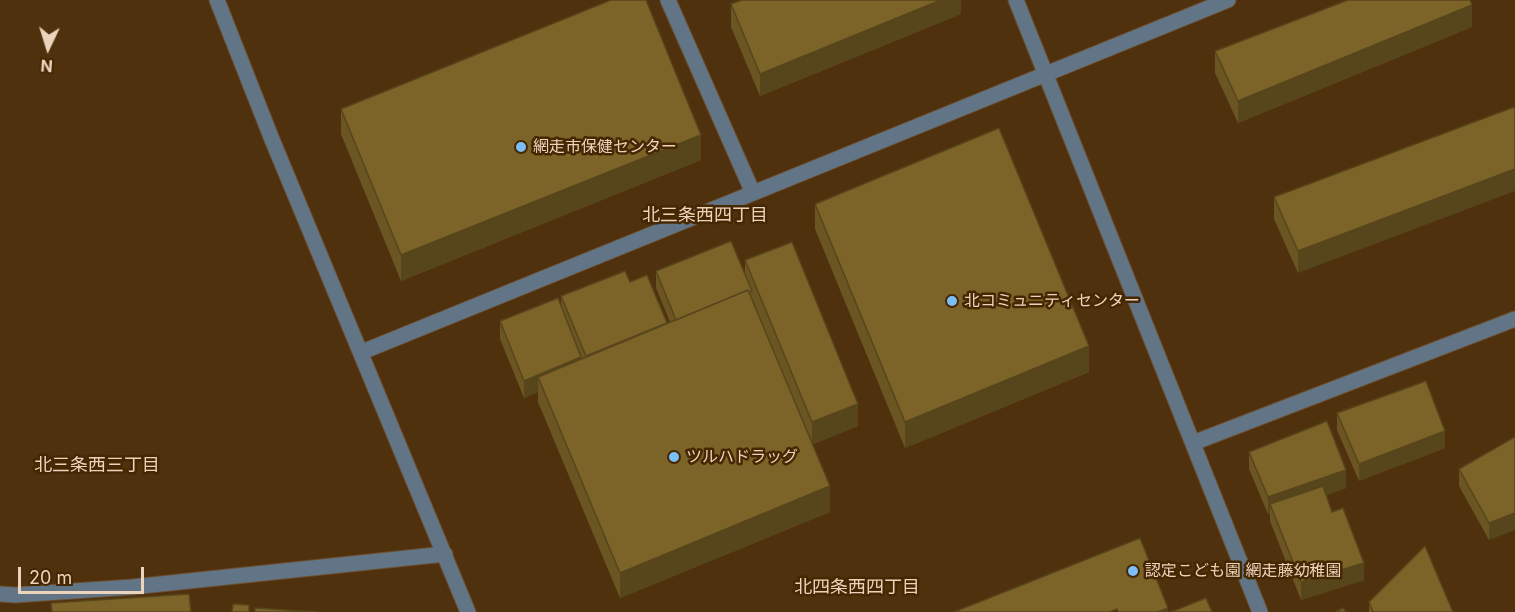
<!DOCTYPE html>
<meta charset="utf-8">
<style>
body{margin:0}
#map{position:relative;width:1515px;height:612px;overflow:hidden;background:#50310e;font-family:Inter,sans-serif}
canvas{display:block}
.north{position:absolute;left:18px;top:18px;width:60px;height:60px;-webkit-text-stroke:4px #452702;paint-order:stroke;rotate:184deg;font-size:16px;font-weight:700;line-height:24px;text-align:center;color:#ecd3bc}
.north::after{content:'';display:block;margin:auto;width:21px;height:27px;background:#ecd3bc;clip-path:polygon(50% 0,100% 100%,50% 72%,0 100%)}
.scale{position:absolute;left:18px;top:567px;width:126px;height:27px;box-sizing:border-box;border:3px solid #ecd3bc;border-top:0;padding-left:8px;font-size:18px;line-height:21px;white-space:nowrap;color:#ecd3bc;-webkit-text-stroke:4px #452702;paint-order:stroke}
</style>
<div id="map">
<canvas width="1515" height="612"></canvas>
<div class="north">N</div>
<div class="scale">20 m</div>
</div>
<script>
const ctx = document.querySelector('canvas').getContext('2d');
ctx.lineJoin = 'round';
function stroke(path, color, width, dash) { ctx.strokeStyle = color; ctx.lineWidth = width; ctx.lineCap = dash ? 'butt' : 'round'; ctx.setLineDash(dash || []); ctx.stroke(path); }
function fill(path, color) { ctx.fillStyle = color; ctx.fill(path, 'evenodd'); }
function write(font, color, halo, rows, align = 'center') {
  ctx.font = font + ' Inter,"Noto Sans JP",sans-serif'; ctx.lineWidth = 5; ctx.setLineDash([]); ctx.textBaseline = 'middle'; ctx.strokeStyle = halo; ctx.fillStyle = color; for (const [text, x, y, turn = 0] of rows) {
    ctx.save(); ctx.translate(x, y); ctx.rotate((+turn || 0) * Math.PI / 180); ctx.textAlign = isNaN(turn) ? turn : align; if (halo) ctx.strokeText(text, 0, 0); ctx.fillText(text, 0, 0); ctx.restore();
  }
}
const minor = new Path2D(`
 M217,0L271,137L468,612
 M668,0L753,193
 M1016,0L1260,612
 M362,352L1228,0
 M1193,443L1515,319
 M0,594L15,595L132,587L445,554`);
stroke(minor, '#6c4e2d', 17);
stroke(minor, '#617587', 15);
fill(new Path2D(`
 M961,0V14L760,96L731,27V4Z
 M1472,27L1238,123L1215,73V51Z
 M1514,107L1298,273L1274,219V197Z
 M341,109L701,160L401,281L341,134Z
 M815,204L1089,372L905,448L815,229Z
 M745,260L858,426L812,444L830,512L620,598L538,402V392L524,398L500,339V321L561,307V296L630,282L667,323L670,322L656,288V271L745,276Z
 M1337,413L1445,448L1359,481L1337,430Z
 M1515,437L1489,540L1459,486V469Z
 M1249,452L1346,488L1326,495L1332,512L1364,580L1301,600L1270,521V514H1268L1249,469Z
 M1369,602L1453,612H1369Z`), '#6b5522');
fill(new Path2D(`
 M941,0H961V14L760,96V74Z
 M1472,5V27L1238,123V101Z
 M701,135V160L401,281V255Z
 M1515,169V191L1298,273V251Z
 M1089,346V372L905,448V422Z
 M581,357V374L538,377V392L524,398V381Z
 M858,404V426L812,445V422Z
 M1445,431V448L1359,481V464Z
 M1346,470V488L1273,513L1270,504V514H1268V497Z
 M830,486V512L620,598V573Z
 M1515,513V530L1489,540V523Z
 M1364,563V580L1301,600V582Z
 M1168,608V612H1158Z`), '#57451c');
const building = new Path2D(`
 M611,0H646L701,135L401,255L341,109Z
 M742,0H941L760,74L731,4Z
 M1348,0H1470L1472,5L1238,101L1215,51Z
 M1514,107L1515,110V169L1298,251L1274,197Z
 M999,128L1089,346L905,422L815,204Z
 M731,241L752,291L749,292L748,290L676,320L656,271Z
 M792,242L858,404L812,422L745,260Z
 M625,271L630,282L647,275L667,323L586,356L561,296Z
 M748,290L830,486L620,573L538,377Z
 M558,298L581,357L524,381L500,321Z
 M1426,381L1445,431L1359,464L1337,413Z
 M1327,421L1346,470L1268,497L1249,452Z
 M1515,437V513L1489,523L1459,469Z
 M1323,486L1332,512L1343,508L1364,563L1301,582L1270,504Z
 M1140,538L1168,608L1158,612H1118L1117,609L1110,612H954Z
 M1425,546L1453,612H1373L1369,602Z
 M189,594L191,612H52L51,603Z
 M1206,598L1212,612H1171Z
 M233,604L249,605V612H232Z
 M255,608L317,612H255Z
 M1343,608L1346,612H1336Z`);
fill(building, '#7c6328');
stroke(building, '#57451c', 1.5);
for (const [x, y, r, color] of [
 [521,147,6,"#7bbef8"],
 [952,301,6,"#7bbef8"],
 [674,457,6,"#7bbef8"],
 [1133,571,6,"#7bbef8"]
]) { const dot = new Path2D(); dot.arc(x, y, r, 0, 2 * Math.PI); ctx.fillStyle = color; ctx.fill(dot); stroke(dot, '#452702', 2); }
write('16px', '#ecd3bc', '#452702', [
 ["網走市保健センター",533,147],
 ["北コミュニティセンター",964,301],
 ["ツルハドラッグ",686,457],
 ["認定こども園 網走藤幼稚園",1145,571]
], 'left');
write('18px', '#ecd3bc', '#452702', [
 ["北三条西四丁目",705,216],
 ["北三条西三丁目",97,466],
 ["北四条西四丁目",857,588]
]);
</script>
